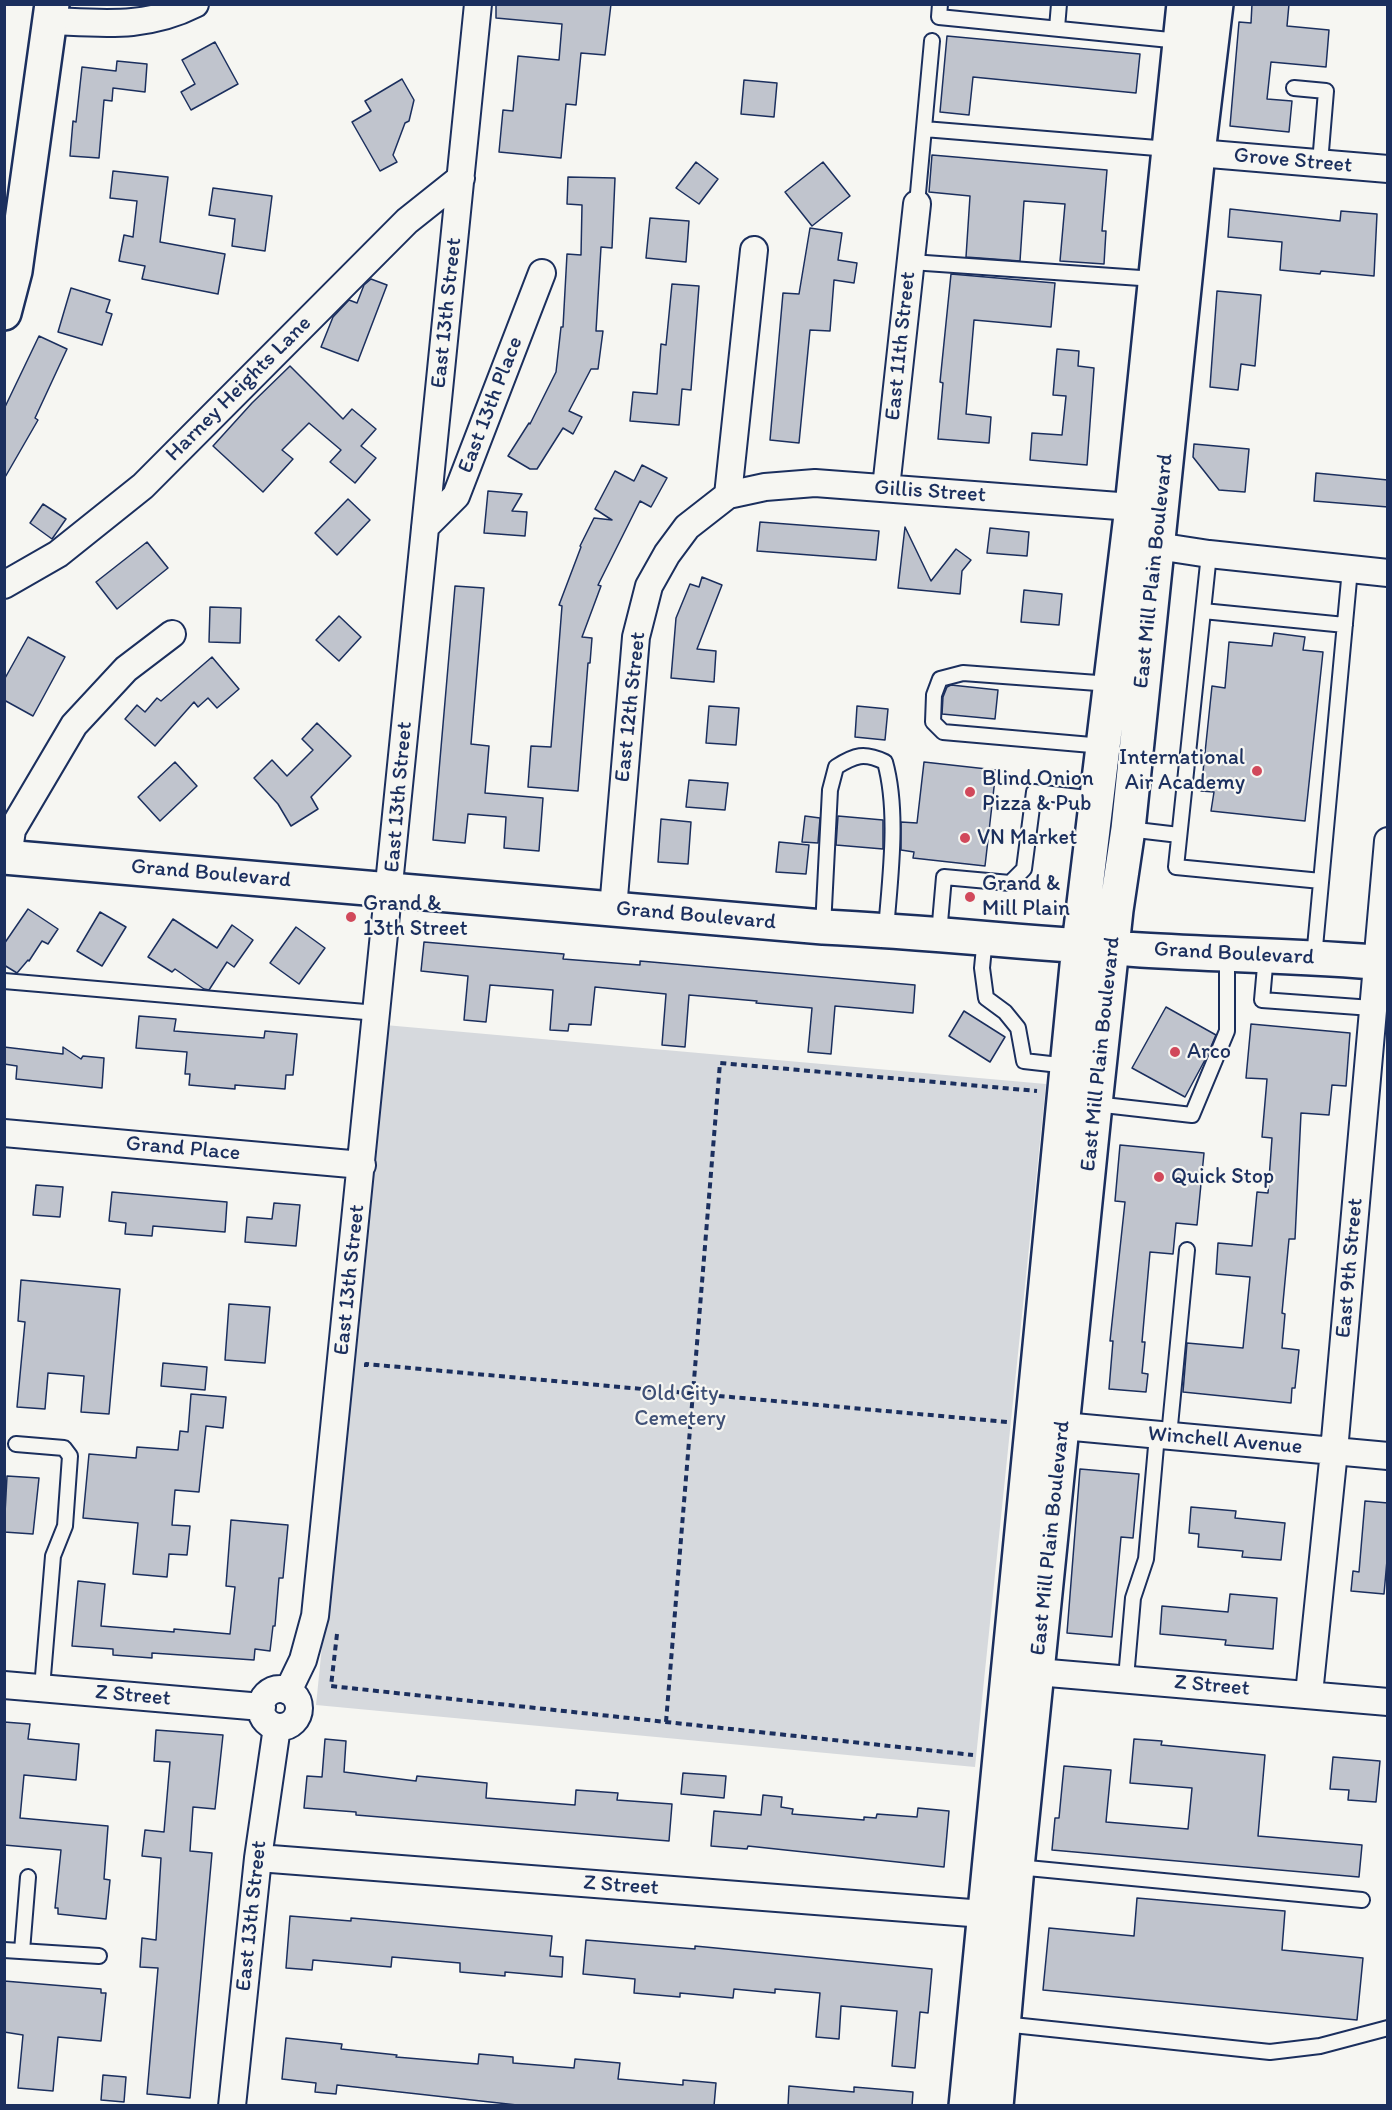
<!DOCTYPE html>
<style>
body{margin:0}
#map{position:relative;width:1392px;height:2110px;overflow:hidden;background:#f6f6f2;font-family:Itim,sans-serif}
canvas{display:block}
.frame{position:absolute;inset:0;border:6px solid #1b2f5e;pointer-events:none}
</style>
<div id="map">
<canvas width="1392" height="2110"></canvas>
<div class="frame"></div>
</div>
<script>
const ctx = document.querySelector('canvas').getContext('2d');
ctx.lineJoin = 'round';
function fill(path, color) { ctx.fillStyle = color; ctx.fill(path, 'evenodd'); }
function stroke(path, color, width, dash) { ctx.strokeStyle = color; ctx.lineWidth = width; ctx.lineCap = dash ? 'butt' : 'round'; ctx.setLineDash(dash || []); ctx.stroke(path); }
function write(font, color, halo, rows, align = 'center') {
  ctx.font = font + ' Itim,sans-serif'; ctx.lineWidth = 4.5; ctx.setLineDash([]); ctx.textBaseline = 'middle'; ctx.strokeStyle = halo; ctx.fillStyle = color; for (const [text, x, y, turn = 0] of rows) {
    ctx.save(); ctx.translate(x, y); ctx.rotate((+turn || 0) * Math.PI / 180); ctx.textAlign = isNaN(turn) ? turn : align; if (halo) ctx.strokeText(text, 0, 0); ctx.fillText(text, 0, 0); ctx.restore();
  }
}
fill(new Path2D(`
 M385,1025L1046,1084L975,1767L316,1705Z`), '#d6d9dd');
const building = new Path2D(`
 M496,4H611L605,55L581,53L576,105L566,104L561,158L499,152L503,110L513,111L518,56L559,60L562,24L496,18Z
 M1252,4H1289L1287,26L1329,30L1326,67L1271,62L1267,99L1292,101L1289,132L1230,126L1239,22L1251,23Z
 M947,36L1140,54L1136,93L973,77L969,115L940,112Z
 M215,42L238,84L191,110L181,92L195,84L182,60Z
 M117,61L147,64L145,92L113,88L112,101L104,100L99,158L70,156L73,121L76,122L82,67L116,71Z
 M402,79L414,100L409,121L405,123L393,155L397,162L380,171L352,122L371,111L365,101Z
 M744,80L777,83L774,117L741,114Z
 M932,155L1107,170L1102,231H1106L1104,264L1060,261L1065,204L1024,201L1020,261L966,257L970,196L929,192Z
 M696,162L718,179L699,204L676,188Z
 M823,162L850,196L812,226L785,192Z
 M113,171L168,177L160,242L225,254L218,294L142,279L145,266L119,261L124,235L133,237L137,201L110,198Z
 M568,177L615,178L612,248L601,247L596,331H603L598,369H591L569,411L582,417L573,434L563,428L537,469H530L508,456L529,423L530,424L556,372L561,327H563L567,254L581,255L582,205L567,204Z
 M213,188L272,196L265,251L232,246L235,219L209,215Z
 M1230,209L1340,221L1341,211L1377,214L1374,276L1321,271L1320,274L1280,270L1282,242L1228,237Z
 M650,218L689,221L686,262L646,258Z
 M810,228L842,233L838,260L857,263L854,283L834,280L830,331L810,330L799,443L770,440L783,293L799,294Z
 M951,274L1055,283L1051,327L974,320L966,414L991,417L989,443L938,439L943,383L940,382Z
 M371,279L387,285L358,361L321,347L333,317L349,300L357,303L364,285Z
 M672,284L699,286L691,390L682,389L679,425L630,421L633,392L657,394L661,344L666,345Z
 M71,288L110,300L106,312L112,314L102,345L58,332Z
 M1217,291L1261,295L1255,366L1241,364L1238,390L1210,387Z
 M39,336L67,349L35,418L38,420L4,479V409Z
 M1057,349L1079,351L1078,366L1094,368L1087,465L1030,460L1032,433L1062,435L1066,396L1053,395Z
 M290,366L343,419L352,409L376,429L361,446L376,458L355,483L330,462L341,450L309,423L282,450L293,459L263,492L213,446L252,403Z
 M1194,444L1249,449L1245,492L1219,490L1193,457Z
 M642,465L667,478L651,507L640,501L598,585L601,586L582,637L592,638L590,663H588L578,791L528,787L531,746L551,747L562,606L559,605L581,547L580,546L594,518L612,520L595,509L615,471L634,481Z
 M1316,473L1388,480V507L1314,501Z
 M488,491L522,494L512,511L527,512L525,536L484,533Z
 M348,499L370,520L337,555L315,533Z
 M43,504L66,519L52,539L30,523Z
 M760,522L879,531L876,560L757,551Z
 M905,527L931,581L956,549L971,560L962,571L960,594L898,588Z
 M990,528L1029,532L1027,556L987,553Z
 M147,542L168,568L117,609L96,582Z
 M702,577L722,585L697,649L716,651L714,682L671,678L676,618L690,584L699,587Z
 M455,586L484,588L471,744L489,746L485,793L543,798L539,851L504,848L506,817L468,814L465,843L433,840Z
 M1024,590L1062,594L1059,625L1021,622Z
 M210,607L241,608L240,643L209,642Z
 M339,616L361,637L339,661L316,640Z
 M1274,633L1305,637L1303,650L1323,652L1305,821L1211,811L1214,792L1201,791L1212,686L1225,688L1229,642L1272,646Z
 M28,637L65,657L33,716L4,700V680Z
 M212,657L239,689L217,708L208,698L198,707L194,702L155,746L125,719L137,705L145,712L157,698L161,701Z
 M951,685L998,690L995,719L942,714L943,697L947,687Z
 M709,706L739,708L736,745L706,743Z
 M857,706L888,709L885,740L855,737Z
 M317,723L351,756L311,797L318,809L291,826L278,804L254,778L272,760L287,776L313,750L302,739Z
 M175,762L197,786L160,821L138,797Z
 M924,762L996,770L985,866L913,858L914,852L901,850V822L917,823Z
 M689,780L728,783L725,810L686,807Z
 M805,816L820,818L818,843L802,842Z
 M838,816L883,820V849L836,845Z
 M661,819L691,822L688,864L658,862Z
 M779,842L809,845L806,874L776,872Z
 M28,909L58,929L48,944L42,941L29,961L28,960L17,973L4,965V944Z
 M100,912L126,927L102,966L77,951Z
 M173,919L217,948L232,925L253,940L234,967L227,962L209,990L204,989L175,969L172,972L148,957Z
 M296,927L325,948L299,984L270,963Z
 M424,942L564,954L563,959L640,965V961L915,985L913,1013L835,1006L831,1054L808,1052L812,1008L756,1003L757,1001L689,995L685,1047L662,1045L666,994L595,987L591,1025L569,1024L568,1031L550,1030L553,990L490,985L486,1022L464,1020L468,976L421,971Z
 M1166,1007L1216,1035L1206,1058L1185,1097L1132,1068Z
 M964,1011L1005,1037L990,1062L949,1036Z
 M139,1016L176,1019L174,1031L264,1038L265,1031L297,1034L293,1075H286L285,1089L235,1085V1089L189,1085L190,1074H185L187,1052L136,1048Z
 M1251,1024L1350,1033L1346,1086L1332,1085L1329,1115L1301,1113L1295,1239H1289L1282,1313L1285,1314L1282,1348L1299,1350L1295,1388H1292L1291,1403L1183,1392L1187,1343L1243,1348L1250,1277L1216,1274L1218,1243L1252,1246L1257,1192L1268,1193L1272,1138L1262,1137L1267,1079L1246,1078Z
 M4,1047L63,1054V1047L81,1059L83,1056L104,1058L102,1088L16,1079L17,1066L4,1064Z
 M1120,1145L1204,1153L1197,1225L1176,1223L1173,1254L1150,1252L1142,1342H1145L1142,1373L1148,1374L1146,1392L1109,1389L1113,1341H1110L1125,1202L1115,1201Z
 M36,1185L63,1187L60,1217L33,1215Z
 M112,1192L227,1202L225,1232L153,1226L152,1236L125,1234L126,1223L109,1221Z
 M274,1203L300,1205L296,1246L245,1242L247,1217L272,1219Z
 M21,1280L120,1289L109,1414L81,1412L84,1376L48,1373L45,1409L17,1407L25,1322L18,1321Z
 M229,1304L270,1307L265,1363L225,1360Z
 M163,1363L207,1367L205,1390L161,1386Z
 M191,1394L226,1397L223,1428L206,1426L199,1492L175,1490L172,1525L190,1526L187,1555L169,1554L167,1577L133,1574L138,1523L83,1518L89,1454L136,1458L137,1447L178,1450L180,1431L188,1432Z
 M1080,1469L1139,1474L1133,1538L1121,1537L1112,1637L1067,1633Z
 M7,1476L39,1478L33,1534L4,1532Z
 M1365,1501L1388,1503V1549L1384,1594L1351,1591L1353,1571L1359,1572Z
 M1191,1507L1236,1511L1235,1518L1285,1523L1281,1560L1242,1557L1243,1551L1198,1547L1199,1534L1189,1533Z
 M231,1520L288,1525L283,1578H279L275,1626H273L270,1651L255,1649L254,1660L152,1653V1658L113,1655V1649L72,1646L78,1581L105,1584L101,1626L174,1632V1629L230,1634L235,1587L226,1586Z
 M1230,1594L1277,1598L1273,1649L1225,1645L1226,1640L1160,1634L1162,1606L1228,1612Z
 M4,1722L30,1724L28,1739L79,1744L76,1780L24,1775L20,1818L108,1826L104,1879L110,1880L106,1919L58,1914V1908H55L61,1850L4,1845Z
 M156,1730L223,1735L215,1809L193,1807L190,1851L212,1853L190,2098L147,2094L158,1968L140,1967L142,1938L156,1940L161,1858L142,1856L145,1830L164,1832L170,1762L154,1761Z
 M325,1739L346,1741L344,1772L416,1781L417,1776L487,1783L486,1798L575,1805L576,1790L618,1793L617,1800L672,1804L669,1841L356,1815V1812L304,1808L307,1776L322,1777Z
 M1134,1739L1162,1741L1161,1745L1265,1755L1258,1836L1362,1845L1359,1877L1052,1850L1055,1818H1059L1064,1766L1111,1770L1106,1822L1188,1829L1192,1788L1130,1783Z
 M1333,1757L1380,1761L1376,1802L1348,1800L1349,1790L1330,1789Z
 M683,1773L726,1776L724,1798L681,1794Z
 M763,1795L782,1797L781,1807L793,1809L792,1814L864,1820V1817L876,1818L877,1814L917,1817L918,1808L949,1811L944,1867L748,1846L747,1849L711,1846L714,1811L761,1815Z
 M1137,1898L1285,1911L1282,1950L1363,1958L1357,2020L1043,1990L1049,1928L1134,1936Z
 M290,1916L351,1921V1918L552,1936L550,1956L563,1957L562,1977L505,1972V1976L460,1972V1963L392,1957L391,1967L313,1960L312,1970L286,1968Z
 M586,1940L695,1949V1946L932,1969L928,2013L920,2012L915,2068L892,2066L897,2011L841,2006L839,2039L816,2037L820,1993L775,1989V1993L734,1989L733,1998L680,1993V1997L634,1993L635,1979L583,1974Z
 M4,1981L101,1989V1993H106L101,2041L58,2037L53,2091L18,2088L23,2035L4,2032Z
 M286,2038L342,2044L341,2049L397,2055L396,2057L478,2064L479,2054L513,2057V2063L574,2068L575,2059L620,2063L618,2079L683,2085V2080L716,2083L714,2106H526L337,2085L336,2094L315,2092L316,2083L282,2079Z
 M103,2075L126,2077L124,2102L101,2100Z
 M789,2086L854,2092V2087L913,2092L912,2106H788Z`);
fill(building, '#c0c4cd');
stroke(building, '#1b2f5e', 1.5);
const lane = new Path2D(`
 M940,4L939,17L1180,41
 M1057,28L1059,4
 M1294,88L1326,91L1320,163
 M924,129L1169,149
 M917,204L932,41
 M911,262L1155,279
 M1209,554L1176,867L1321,881
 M1203,611L1345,625
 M1103,746L943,732L933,722L934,695L940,679L963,673L1111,684
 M1128,829L1179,835
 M823,927L830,790L836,767C855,755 864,752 885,762C899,812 890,878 886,930
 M939,934L944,877L1010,883L1024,869L1034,792L1097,799
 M985,937L982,968L986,998L1005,1012L1018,1028L1024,1061L1068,1066
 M1266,955L1262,1000L1372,1008
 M1314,958L1350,569
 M4,981L377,1013
 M1095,1104L1192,1115L1227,1031V954
 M1169,1436L1187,1250
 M16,1444L64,1448L70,1456L65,1526L53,1556L42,1688
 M1126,1678L1133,1598L1146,1559L1157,1435
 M1017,1867L1362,1900
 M4,1950L99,1956
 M22,1951L28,1877
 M1003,2024L1270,2052L1320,2046L1388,2028`);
const street = new Path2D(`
 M50,21C102,23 146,29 195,4
 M1198,153L1388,169
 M886,488L917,204
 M728,495L754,250
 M425,527L456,496L542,273
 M1157,546L1209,554L1388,573
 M4,585L58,554L143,486L407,221L461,178
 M8,857L12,830L74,725L126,669L172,634
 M613,909L636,637L649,586L667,554L687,527L728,495L765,487L815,483L1132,507
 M4,1133L362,1165
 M1063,1426L1388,1456
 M1037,1672L1388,1702
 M4,1685L262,1707
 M261 1708a19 19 0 1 1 38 0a19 19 0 1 1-38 0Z
 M288,1691L303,1660L315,1616L478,4
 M1309,1694L1334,1451L1388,841
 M258,1858L984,1914
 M232,2106L258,1858L277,1727`);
const secondary = new Path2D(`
 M4,313L15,271L52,4
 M4,857L823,927C929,932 1035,944 1141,950C1223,955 1306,956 1388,963
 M966,2106L1079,945L1132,507L1184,4
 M996,2106L1017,1867L1095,1104L1116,910L1128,829L1198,153L1216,4`);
stroke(lane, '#1b2f5e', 18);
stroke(street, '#1b2f5e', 30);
stroke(secondary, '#1b2f5e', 38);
stroke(new Path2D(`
 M366,1367V1364L1007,1422
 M337,1634L331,1686L973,1755
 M666,1722L720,1063L1037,1091`), '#1b2f5e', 4, [6, 4.5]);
stroke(lane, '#f6f6f2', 14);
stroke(street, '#f6f6f2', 26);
stroke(secondary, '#f6f6f2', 33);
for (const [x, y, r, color] of [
 [1257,771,6,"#d1495b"],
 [970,792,6,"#d1495b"],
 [965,838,6,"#d1495b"],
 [970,897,6,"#d1495b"],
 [351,917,6,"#d1495b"],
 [1175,1052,6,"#d1495b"],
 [1159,1177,6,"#d1495b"]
]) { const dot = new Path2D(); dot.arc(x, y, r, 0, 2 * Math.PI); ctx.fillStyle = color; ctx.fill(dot); stroke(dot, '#f6f6f2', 2); }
write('22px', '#1b2f5e', '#f6f6f2', [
 ["Grove Street",1293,161,5],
 ["East 13th Street",447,313,-84],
 ["East 11th Street",901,346,-84],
 ["Harney Heights Lane",239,389,-45],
 ["East 13th Place",491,405,-69],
 ["Gillis Street",930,492,4],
 ["East Mill Plain Boulevard",1154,571,-84],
 ["East 12th Street",631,707,-84],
 ["East 13th Street",399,797,-85],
 ["Grand Boulevard",211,874,5],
 ["Grand Boulevard",696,916,5],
 ["Grand Boulevard",1234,954,3],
 ["East Mill Plain Boulevard",1101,1054,-84],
 ["Grand Place",183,1149,5],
 ["East 9th Street",1350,1268,-85],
 ["East 13th Street",350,1280,-84],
 ["Winchell Avenue",1225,1441,5],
 ["East Mill Plain Boulevard",1051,1538,-84],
 ["Z Street",1212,1686,5],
 ["Z Street",133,1696,5],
 ["Z Street",621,1886,4],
 ["East 13th Street",252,1916,-84]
]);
write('22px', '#1b2f5e', '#f6f6f2', [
 ["International",1245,758,"right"],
 ["Air Academy",1245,783,"right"],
 ["Blind Onion",982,779],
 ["Pizza & Pub",982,804],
 ["VN Market",977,838],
 ["Grand &",982,884],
 ["Mill Plain",982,909],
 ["Grand &",363,904],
 ["13th Street",363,929],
 ["Arco",1187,1052],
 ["Quick Stop",1171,1177]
], 'left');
write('22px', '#405177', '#f6f6f2', [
 ["Old City",680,1394],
 ["Cemetery",680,1419]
]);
</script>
